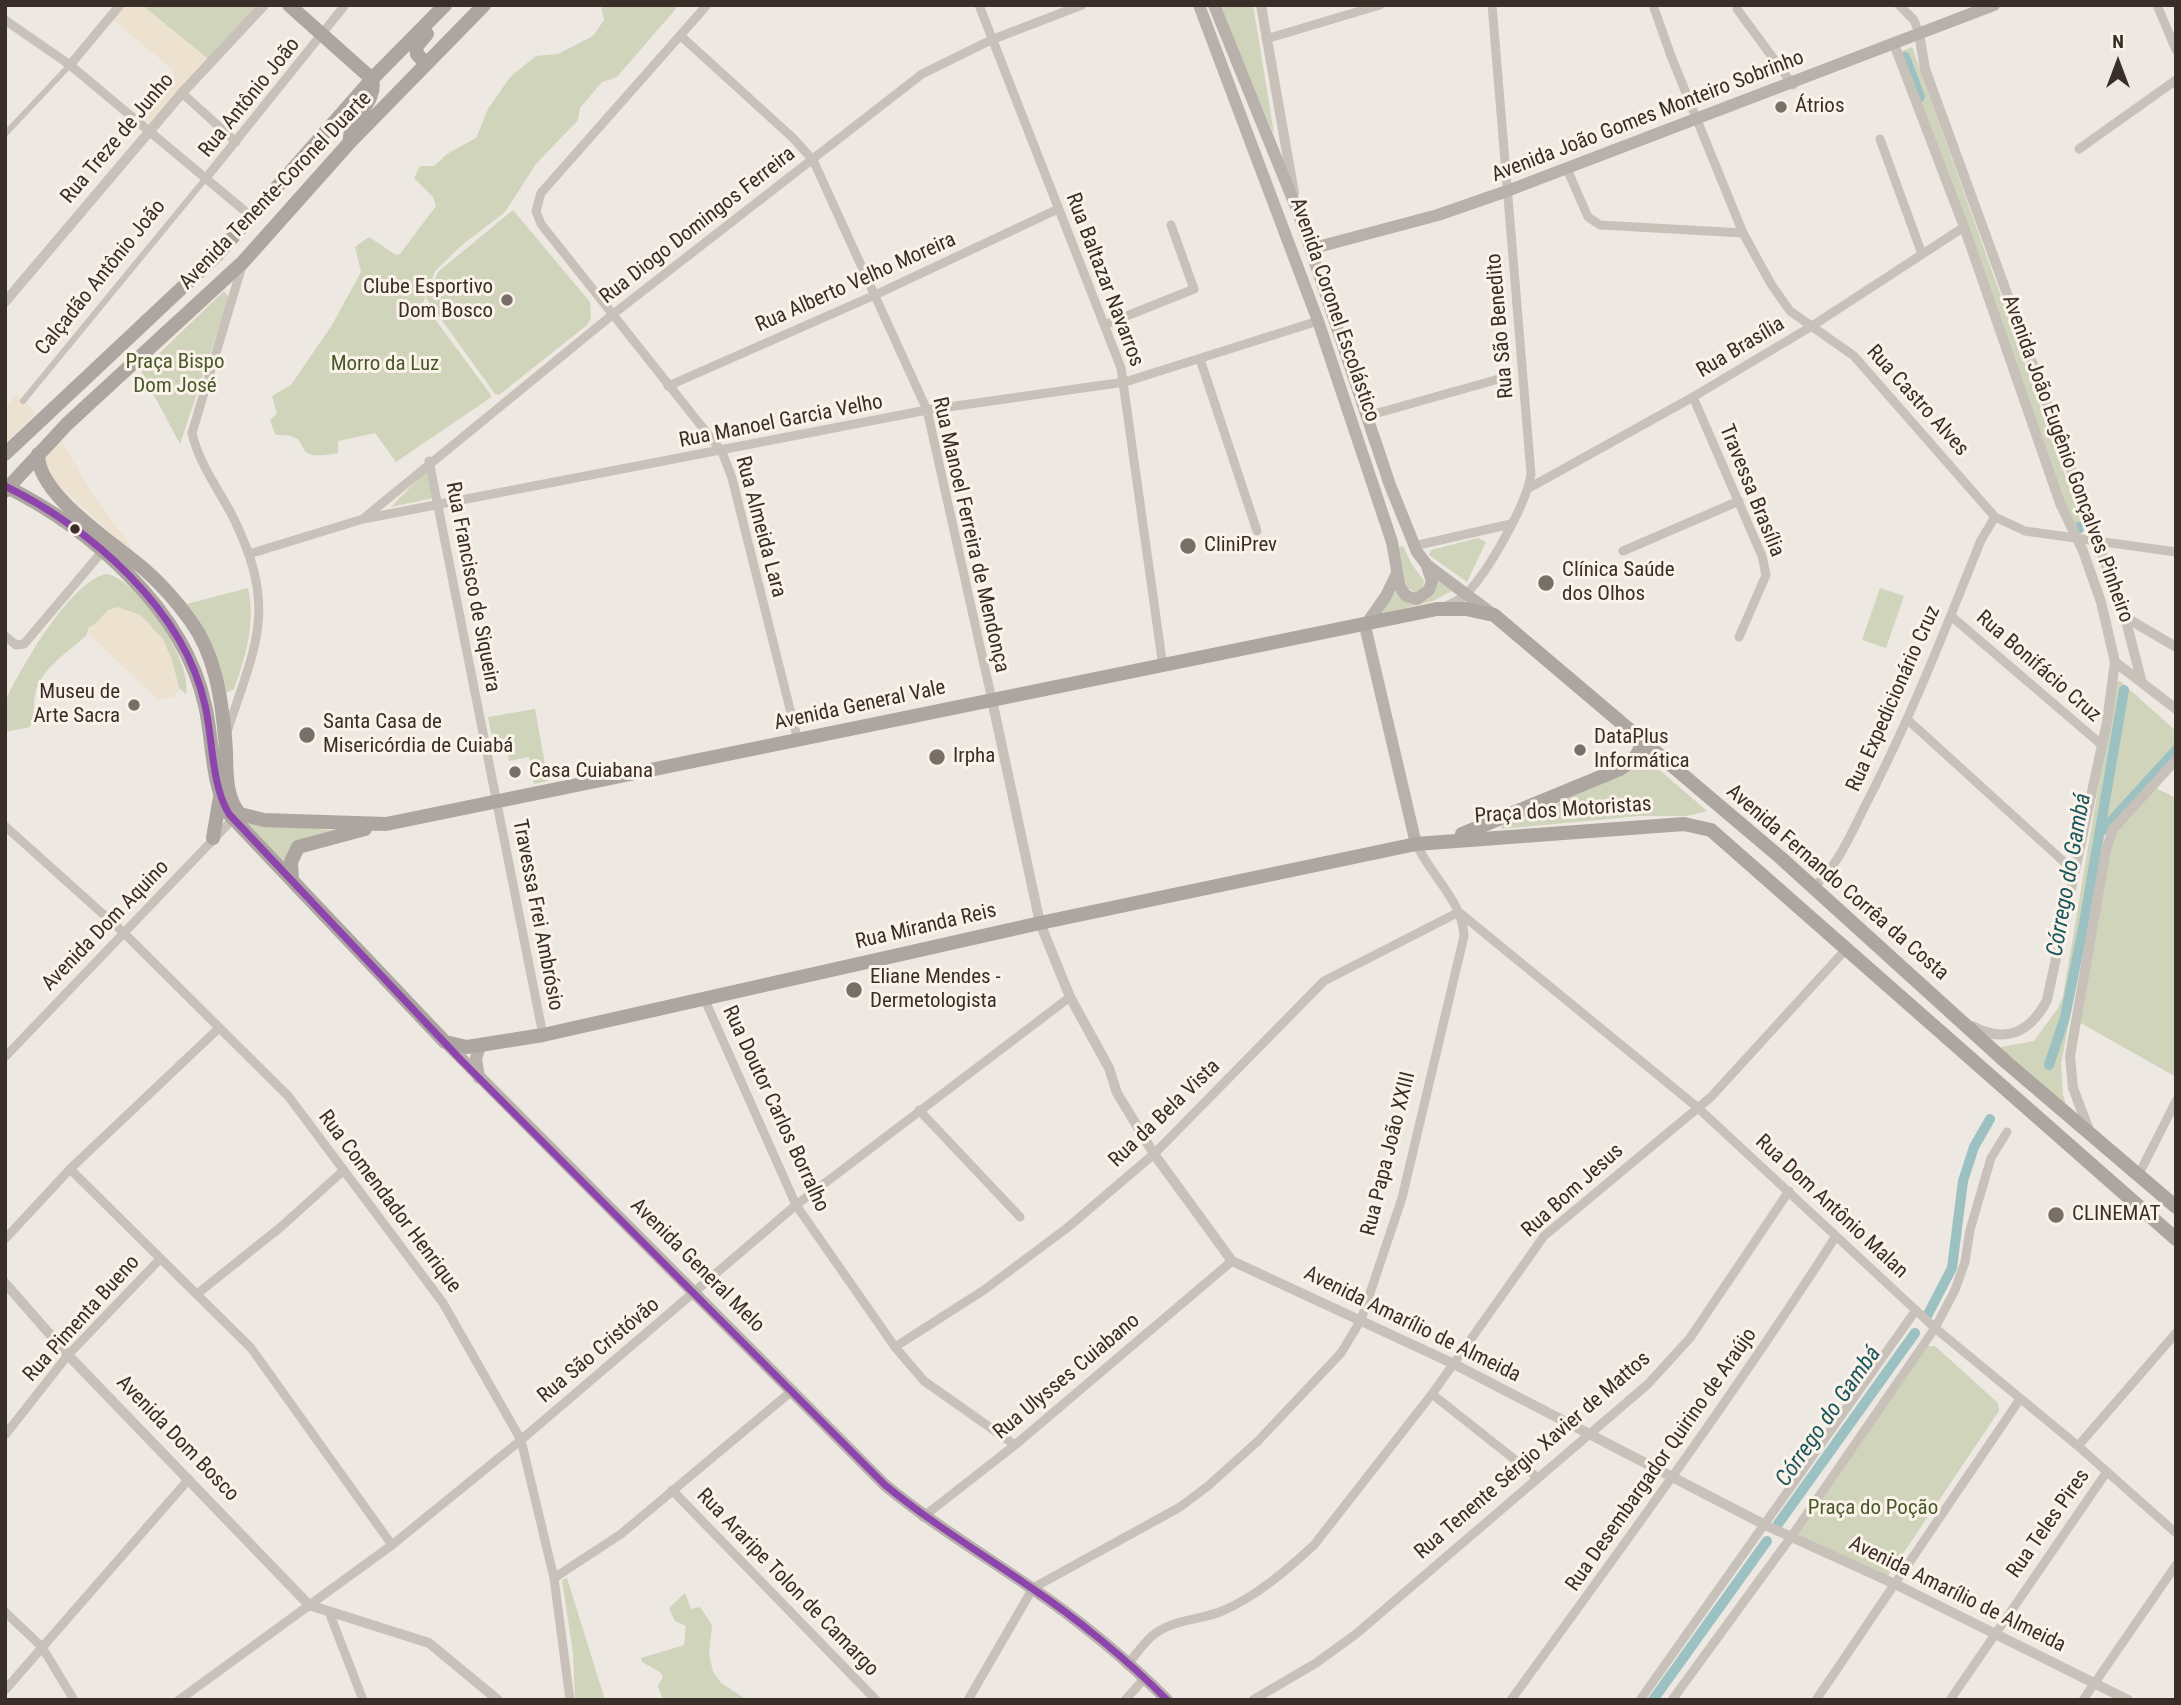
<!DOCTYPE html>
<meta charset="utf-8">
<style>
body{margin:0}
#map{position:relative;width:2181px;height:1705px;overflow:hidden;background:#eee8e2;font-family:"Roboto Condensed",sans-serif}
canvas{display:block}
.frame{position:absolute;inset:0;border:7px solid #392e28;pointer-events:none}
.north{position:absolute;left:2083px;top:28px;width:70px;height:70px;-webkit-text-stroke:5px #fbf3e9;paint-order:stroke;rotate:0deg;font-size:19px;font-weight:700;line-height:28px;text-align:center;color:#392e28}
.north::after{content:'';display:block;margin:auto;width:24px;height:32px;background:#392e28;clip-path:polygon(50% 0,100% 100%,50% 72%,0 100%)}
</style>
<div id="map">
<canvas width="2181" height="1705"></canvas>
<div class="frame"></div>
<div class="north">N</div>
</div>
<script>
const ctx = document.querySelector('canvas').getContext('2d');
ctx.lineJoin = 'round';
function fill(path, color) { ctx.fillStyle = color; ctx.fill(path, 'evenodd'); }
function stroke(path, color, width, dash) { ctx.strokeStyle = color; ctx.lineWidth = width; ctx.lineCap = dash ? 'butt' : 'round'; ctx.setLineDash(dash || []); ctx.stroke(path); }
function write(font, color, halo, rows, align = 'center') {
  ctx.font = font + ' "Roboto Condensed",sans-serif'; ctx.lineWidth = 6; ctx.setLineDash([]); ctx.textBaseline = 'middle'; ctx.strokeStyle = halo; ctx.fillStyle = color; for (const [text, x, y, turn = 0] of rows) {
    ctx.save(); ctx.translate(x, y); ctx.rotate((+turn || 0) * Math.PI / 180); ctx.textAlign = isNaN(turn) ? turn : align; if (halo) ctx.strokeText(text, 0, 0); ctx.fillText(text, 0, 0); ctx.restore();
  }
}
fill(new Path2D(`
 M142,5H259L208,59Z
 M601,5H679L617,77L602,82L580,108L578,120L536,164L505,212L462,245L435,271L423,303L491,395L490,398L396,462L375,433L338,441V453C290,462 312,442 291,436C285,434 281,437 275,434L270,420L277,413L272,396L291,385L332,325L361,272L355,247L369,237L396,255L400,254L436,206L433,197L414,178L420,166H434L447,154L476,138L488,109L510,77L536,56L558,54L593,36L604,20Z
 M1219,5H1253L1274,133H1273Z
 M1912,47L2083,526L2074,529L1900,52Z
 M513,210L590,302L591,318L587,325L499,395L495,394L426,298L438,272Z
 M224,291L229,297L180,444L141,371Z
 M424,473H428L433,498L391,507Z
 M1478,538L1486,542L1467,582L1429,555L1431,550Z
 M1403,546L1411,563L1424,581L1423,589L1417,593L1407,588L1399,547Z
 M105,574C135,575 194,662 186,694L179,688C172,658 164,637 140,615L89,627L86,636C69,651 43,668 36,690C32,703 36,714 30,727L5,732C5,723 2,707 6,700C21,667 69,584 105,574Z
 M1435,579L1452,591L1433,601L1379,615L1398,588L1405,601L1414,604Z
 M248,588C256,622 246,656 234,689L226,693L187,604Z
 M1880,588L1904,596L1886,648L1862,640Z
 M2120,681L2176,731V746L2104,826L2127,692L2123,691L2069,990L2061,1025L2046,1062L2052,1067L2071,1000L2102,833L2176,755L2104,836L2061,1064L2063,1095L2069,1114L1996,1048L2034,1041L2058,1008L2063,996L2116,682Z
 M535,709L548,781L534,784L529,757L509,761L507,751L495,753L488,717Z
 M1648,760L1707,811L1687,816H1639L1502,829L1500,825L1626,774Z
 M2154,787L2176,798V1077L2079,1022L2109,838Z
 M247,823L332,830L336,832L307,841L286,864L245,828Z
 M1926,1346H1935L1998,1403L1999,1411L1888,1576L1798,1535Z
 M567,1578L605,1700H575L573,1653L562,1580Z
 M685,1593L691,1609L700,1607L712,1625L709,1654L713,1672L721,1683L747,1700H663L658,1686L663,1677L660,1672L642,1662L641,1658L684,1645L686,1626L675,1621L669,1608Z`), '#cfd4ba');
fill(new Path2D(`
 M124,5H142L208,59L151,124L140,115L174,76L173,70L112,19Z
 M17,394L36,413L5,443V408Z
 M61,440L92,493L132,548L130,550L49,477L45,459Z
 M118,607L140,615L163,639L172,660L179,688L173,697L158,700L87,632L108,610Z`), '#ede1d0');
stroke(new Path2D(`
 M1905,57L1920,97
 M2079,527V529
 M2102,831L2176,750
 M2049,1065L2065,1017L2084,923L2124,690
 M1927,1316L1952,1268L1963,1181L1974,1147L1990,1119
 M1778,1524L1915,1333
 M1653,1700L1767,1541`), '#9bc1c2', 10);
stroke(new Path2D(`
 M5,134L70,65
 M23,401L206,178`), '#c8c1ba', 6);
stroke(new Path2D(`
 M707,5L541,193L536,211L541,224L722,452L732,478L798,741
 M979,5L1121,368L1163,667
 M1653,5L1671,56L1743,233L1771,284L1790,311L1854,356L1995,517L2025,531L2176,552
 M1899,5L1914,20L1919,33
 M2157,5L2176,50
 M1737,9L1793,85
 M5,20L70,65L252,217
 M682,37L793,138L813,160L927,410L992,700
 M1266,39L1380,5
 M70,65L120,5
 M182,93L236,142
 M1880,139L1922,254
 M2079,149L2176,80
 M1567,169L1588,217L1600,225L1743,233
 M206,178L345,5
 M1104,325L1194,289L1171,225
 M1200,359L1257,531
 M668,386L875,295L1058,209
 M1693,397L1762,556L1766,575L1739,637
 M1367,416L1506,377
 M429,461L543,1035
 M1529,488L1693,397L1812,326L1964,227
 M364,518L612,315L922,74L991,40L1082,5
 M1414,546L1511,524
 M1623,551L1739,501
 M249,554L363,519L927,410L1125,382L1318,321
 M1446,606C1453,603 1460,600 1465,595C1487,574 1527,504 1531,474L1492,5
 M1951,616L2102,745
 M5,636L16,645L24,644L101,553
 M1908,720L2074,871
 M227,732C257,641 278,608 232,515C218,489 198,461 192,433L242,266
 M5,826L124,933L289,1097L443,1303L521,1440L554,1578L570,1700
 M1813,888C1837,867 1851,834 1865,806C1910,720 1945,630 1981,540L1995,517
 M1460,913L1697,1107L1935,1328L2078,1446L2176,1533
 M704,998L796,1205L895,1347L924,1381L1015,1445
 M5,1057L233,819
 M919,1110L1020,1217
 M70,1169L251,1348L392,1545
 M2139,1174L2176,1101
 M5,1239L70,1169L219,1028
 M197,1294L282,1226L344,1170
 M895,1347L984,1290L1067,1228L1154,1154L1324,981L1459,912
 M1432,1394L1538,1478
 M5,1435L68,1355L159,1260
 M2078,1446L2176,1333
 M672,1490L876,1700
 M923,1517L1015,1445L1232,1261
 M554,1578L621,1534L793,1390
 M5,1612L42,1647L74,1700
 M329,1612L363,1700
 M1127,1665C1136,1655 1145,1640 1156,1633C1176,1619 1201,1620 1222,1611C1256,1597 1288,1569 1314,1545L1432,1394L1544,1236L1711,1097L1848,947
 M5,1690L189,1479
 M179,1700L392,1545L521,1440L796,1205L1070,997
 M968,1700L1033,1588L1180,1507L1208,1486L1258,1441L1341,1353L1361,1320L1402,1198L1464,936C1463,902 1430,874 1416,844
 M1125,1700L1145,1678
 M1253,1700L1316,1663L1356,1634L1648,1384L1690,1338L1789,1191
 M1511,1700C1622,1547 1734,1395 1836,1236
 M1640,1700L1916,1310
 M1672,1700L1791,1537L1935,1328L1955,1290L1965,1262L1970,1230L1991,1158L2007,1132
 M1816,1700L2020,1399
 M1950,1700L2106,1473
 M2083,1700L2176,1565`), '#c8c1ba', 9);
stroke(new Path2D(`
 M1261,5L1294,193
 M1919,33L1925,69L2125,617L2142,683
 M1894,44L1964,227L2060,503L2083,551L2101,602L2115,662L2107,722L2047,1000C2030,1033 2005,1044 1972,1026
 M5,302L182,93L264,5
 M2125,617L2176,647
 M2115,662L2176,709
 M992,700L1040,923L1070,997L1109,1068L1117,1093L1154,1154L1232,1261L1454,1364L1765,1525L1895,1584L2128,1700
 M2089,1130L2073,1088L2070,1056L2106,850L2113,829L2176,760
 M5,1283L68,1355L309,1605L429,1643L498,1700`), '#c8c1ba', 10);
stroke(new Path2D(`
 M1199,5L1318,321L1392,542L1400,587L1406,596L1417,599L1429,590L1432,581L1427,566
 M1214,5L1298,212L1390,485L1417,552L1427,565L1494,615
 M1310,249L1438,215L1507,191L1994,5
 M1397,573L1386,596L1365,626L1416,844
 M445,1042L885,1485C931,1523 981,1553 1030,1587C1075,1617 1129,1661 1167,1700
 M479,1078L476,1058L481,1044`), '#b8b1ab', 12);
stroke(new Path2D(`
 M289,5L372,79C378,103 348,118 350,142
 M426,64L417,54L416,47L427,34
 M5,454L218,254L372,79L445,5
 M38,454C37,495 114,543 144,569C161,584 177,602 190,620C215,654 221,696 225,737C228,761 222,794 240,814L264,820L386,824L1437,609H1466L1494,615L1781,858L2006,1062L2176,1207
 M5,486C90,528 184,609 205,705C213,739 211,784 229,814L445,1042L467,1047L543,1035L1040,923L1416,844L1684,824L1711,830L2176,1239
 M5,491L67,424L243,262L350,142L484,5
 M1462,834L1620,769C1633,761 1639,756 1642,741
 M213,838L220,797
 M292,880L291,862L298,847L365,829`), '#ada59f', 14);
stroke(new Path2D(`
 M5,486C90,528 184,609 205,705C213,739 211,784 229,814L461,1060L885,1485C931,1523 981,1553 1030,1587C1075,1617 1129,1661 1167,1700`), '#8e44ad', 7);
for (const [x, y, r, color] of [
 [1781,107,7,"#786f69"],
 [507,300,7,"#786f69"],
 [75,529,6,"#392e28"],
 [1188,546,9,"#786f69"],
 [1546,583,9,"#786f69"],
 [134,705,7,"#786f69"],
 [307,735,9,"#786f69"],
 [1580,750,7,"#786f69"],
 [937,757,9,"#786f69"],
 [515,772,7,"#786f69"],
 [854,990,9,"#786f69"],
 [2056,1215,9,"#786f69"]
]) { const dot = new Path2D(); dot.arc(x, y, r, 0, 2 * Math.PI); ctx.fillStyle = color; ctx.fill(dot); stroke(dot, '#fbf3e9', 2.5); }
write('21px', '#392e28', '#fbf3e9', [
 ["Rua Antônio João",250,98,-51],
 ["Avenida João Gomes Monteiro Sobrinho",1648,117,-21],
 ["Rua Treze de Junho",118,139,-50],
 ["Avenida Tenente-Coronel Duarte",276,191,-46],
 ["Rua Diogo Domingos Ferreira",698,226,-38],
 ["Calçadão Antônio João",101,278,-51],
 ["Rua Baltazar Navarros",1104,280,69],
 ["Rua Alberto Velho Moreira",856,283,-24],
 ["Avenida Coronel Escolástico",1334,310,71],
 ["Rua São Benedito",1501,326,-95],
 ["Rua Brasília",1741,348,-31],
 ["Rua Castro Alves",1917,401,48],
 ["Rua Manoel Garcia Velho",781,422,-11],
 ["Avenida João Eugênio Gonçalves Pinheiro",2067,459,70],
 ["Travessa Brasília",1751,491,68],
 ["Rua Almeida Lara",760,527,75],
 ["Rua Manoel Ferreira de Mendonça",970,535,77],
 ["Rua Francisco de Siqueira",472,587,79],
 ["Rua Bonifácio Cruz",2038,667,41],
 ["Rua Expedicionário Cruz",1894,699,-66],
 ["Avenida General Vale",860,706,-12],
 ["Praça dos Motoristas",1563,811,-4],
 ["Avenida Fernando Corrêa da Costa",1837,883,41],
 ["Travessa Frei Ambrósio",537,915,79],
 ["Avenida Dom Aquino",106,926,-46],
 ["Rua Miranda Reis",926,927,-13],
 ["Rua Doutor Carlos Borralho",775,1109,65],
 ["Rua da Bela Vista",1165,1114,-44],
 ["Rua Papa João XXIII",1389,1154,-76],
 ["Rua Bom Jesus",1573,1191,-42],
 ["Rua Comendador Henrique",389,1202,53],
 ["Rua Dom Antônio Malan",1831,1207,43],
 ["Avenida General Melo",697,1266,45],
 ["Rua Pimenta Bueno",82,1319,-48],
 ["Avenida Amarílio de Almeida",1412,1325,26],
 ["Rua São Cristóvão",599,1351,-40],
 ["Rua Ulysses Cuiabano",1067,1377,-40],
 ["Avenida Dom Bosco",177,1439,46],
 ["Rua Tenente Sérgio Xavier de Mattos",1533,1456,-41],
 ["Rua Desembargador Quirino de Araújo",1662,1460,-55],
 ["Rua Teles Pires",2049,1524,-55],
 ["Rua Araripe Tolon de Camargo",787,1583,46],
 ["Avenida Amarílio de Almeida",1957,1595,26]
]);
write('21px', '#392e28', '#fbf3e9', [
 ["Átrios",1795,107],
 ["Clube Esportivo",493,288,"right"],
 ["Dom Bosco",493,312,"right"],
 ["CliniPrev",1204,546],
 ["Clínica Saúde",1562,571],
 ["dos Olhos",1562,595],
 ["Museu de",120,693,"right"],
 ["Arte Sacra",120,717,"right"],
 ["Santa Casa de",323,723],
 ["Misericórdia de Cuiabá",323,747],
 ["DataPlus",1594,738],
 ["Informática",1594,762],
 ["Irpha",953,757],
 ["Casa Cuiabana",529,772],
 ["Eliane Mendes -",870,978],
 ["Dermetologista",870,1002],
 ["CLINEMAT",2072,1215]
], 'left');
write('21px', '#47592a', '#fbf3e9', [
 ["Praça Bispo",175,363],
 ["Dom José",175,387],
 ["Morro da Luz",385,365],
 ["Praça do Poção",1873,1509]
]);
write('italic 23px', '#1a585e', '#fbf3e9', [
 ["Córrego do Gambá",2070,875,-80],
 ["Córrego do Gambá",1829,1417,-55]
]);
</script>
